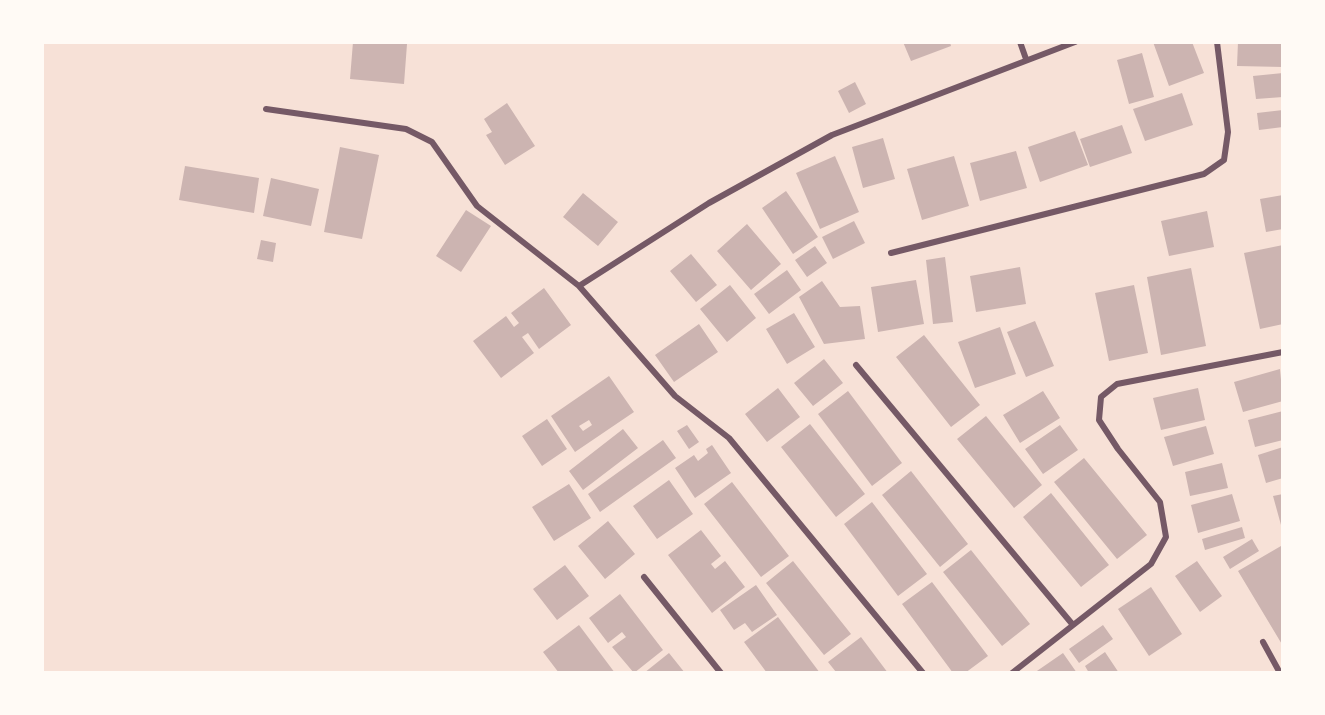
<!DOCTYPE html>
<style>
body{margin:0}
#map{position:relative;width:1325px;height:715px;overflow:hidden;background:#f7e1d7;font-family:Rubik,sans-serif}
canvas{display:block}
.frame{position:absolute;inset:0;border:44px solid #fffaf5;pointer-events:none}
</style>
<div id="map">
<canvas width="1325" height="715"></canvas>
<div class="frame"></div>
</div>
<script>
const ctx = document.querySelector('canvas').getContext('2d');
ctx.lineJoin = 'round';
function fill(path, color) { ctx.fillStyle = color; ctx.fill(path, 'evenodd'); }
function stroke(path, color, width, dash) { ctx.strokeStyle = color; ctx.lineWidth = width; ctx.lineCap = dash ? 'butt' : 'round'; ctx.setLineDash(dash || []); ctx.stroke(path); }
fill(new Path2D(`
 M353,42L407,44L404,84L350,79Z
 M903,42H950L951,46L911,61Z
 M1153,42H1192L1204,73L1169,86Z
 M1238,42H1283V67L1237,66Z
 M1142,53L1154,97L1129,104L1117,60Z
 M1283,73V97L1256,99L1253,76Z
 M855,82L866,104L849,113L838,91Z
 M1182,93L1193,125L1145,141L1133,109Z
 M507,103L535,146L505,165L486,135L492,132L484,119Z
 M1283,110V127L1259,130L1257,113Z
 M1122,125L1132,153L1090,167L1080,139Z
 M1075,131L1088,165L1040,182L1028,147Z
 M883,138L895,179L863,188L852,147Z
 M340,147L379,155L362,239L324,232Z
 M1016,151L1027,188L980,201L970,163Z
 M835,156L859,212L820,229L796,173Z
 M954,156L969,206L922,220L907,169Z
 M185,166L259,178L254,213L179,200Z
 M271,178L319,189L311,226L263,216Z
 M786,191L818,237L793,254L762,208Z
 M583,193L618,222L598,246L563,217Z
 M1283,195V229L1266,232L1260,199Z
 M466,210L491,226L461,272L436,256Z
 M1207,211L1214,247L1169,256L1161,221Z
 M854,221L865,243L833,259L822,237Z
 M747,224L781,264L751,290L717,251Z
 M261,240L276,243L273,262L257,259Z
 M1283,245V324L1260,329L1244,253Z
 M815,246L827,263L807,277L795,260Z
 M691,254L717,285L696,302L670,271Z
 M945,257L953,322L933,324L926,260Z
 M1020,267L1026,304L976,312L970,276Z
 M1191,268L1206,346L1161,355L1147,277Z
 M787,270L801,290L769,314L754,294Z
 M916,280L924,324L878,332L871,287Z
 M822,281L840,307L860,306L865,339L824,344L799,297Z
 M730,285L756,318L727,342L700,309Z
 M1134,285L1148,353L1109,361L1095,293Z
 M544,288L571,325L539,349L528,333L522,337L534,353L501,378L473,341L506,316L514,327L519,323L511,313Z
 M794,313L815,347L787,364L766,329Z
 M1035,321L1054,366L1026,377L1007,332Z
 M699,324L718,352L674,382L655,355Z
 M1000,327L1016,374L975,388L958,342Z
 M924,335L980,405L951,427L896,357Z
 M824,359L843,383L813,406L794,383Z
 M1280,369L1283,401L1243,412L1234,382Z
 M609,376L634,412L575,452L551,416ZM589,420L592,425L583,431L579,426Z
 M778,388L800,417L767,442L745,414Z
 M1198,388L1205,420L1161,430L1153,398Z
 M848,391L902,463L872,486L818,414Z
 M1043,391L1060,418L1020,443L1003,415Z
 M1283,411V440L1255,447L1248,420Z
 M986,416L1042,485L1014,508L957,439Z
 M547,419L567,449L542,466L522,436Z
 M810,424L865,494L836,517L781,447Z
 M687,425L699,442L689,449L677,431Z
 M1060,425L1078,450L1043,474L1025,449Z
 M1206,426L1214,454L1173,466L1164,437Z
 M623,429L638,448L583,490L569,471Z
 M663,440L676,458L600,512L588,494Z
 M712,445L731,473L695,498L675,468L694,455L698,461L708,453L706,449Z
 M1283,447V478L1266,483L1258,455Z
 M1084,458L1147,535L1117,559L1054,482Z
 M1222,463L1228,488L1190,496L1185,472Z
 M911,471L968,544L940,567L882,495Z
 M669,480L693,514L657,539L633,506Z
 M732,482L789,556L761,577L704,504Z
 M569,484L591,518L554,541L532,507Z
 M1051,493L1109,565L1081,587L1023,517Z
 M1232,494L1240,521L1198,533L1191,505Z
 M1283,494V524L1281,525L1273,496Z
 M872,502L927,574L898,596L844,524Z
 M608,521L635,554L605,579L578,546Z
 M1242,527L1245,538L1205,550L1202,539Z
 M701,530L721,556L711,564L715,569L725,561L745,587L712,613L668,555Z
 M1252,539L1259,551L1230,569L1223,557Z
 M1281,546L1283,549V646L1238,571Z
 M971,550L1030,624L1002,646L943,572Z
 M793,561L851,634L824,655L766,583Z
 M1197,561L1222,596L1200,612L1175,576Z
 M565,565L589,596L557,620L533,589Z
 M932,582L988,656L965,673H953L902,604Z
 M756,585L777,615L752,632L745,623L734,630L720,610Z
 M1151,587L1182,634L1149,656L1118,609Z
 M620,594L663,650L634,673L612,647L626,637L622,632L608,643L589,618Z
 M778,617L820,673H767L744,642Z
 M579,625L615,673H559L543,652Z
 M1103,625L1113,639L1079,663L1069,649Z
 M861,637L888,673L836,672L828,662Z
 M1105,652L1119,673H1089L1085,666Z
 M669,653L685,673H644Z
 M1063,653L1077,673H1034Z`), '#ccb4b1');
stroke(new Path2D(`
 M1020,42L1026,59
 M266,109L406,129L432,142L477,206L579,286L675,396L729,438L923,673
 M891,253L1204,174L1224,160L1228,132L1217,42
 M579,286L709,203L832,135L1075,42
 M856,365L1073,625
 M644,577L721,673
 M1263,642L1280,673
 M1012,673L1151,564L1166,537L1160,502L1118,449L1099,420L1101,397L1117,384L1283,352`), '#755966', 6);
</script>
